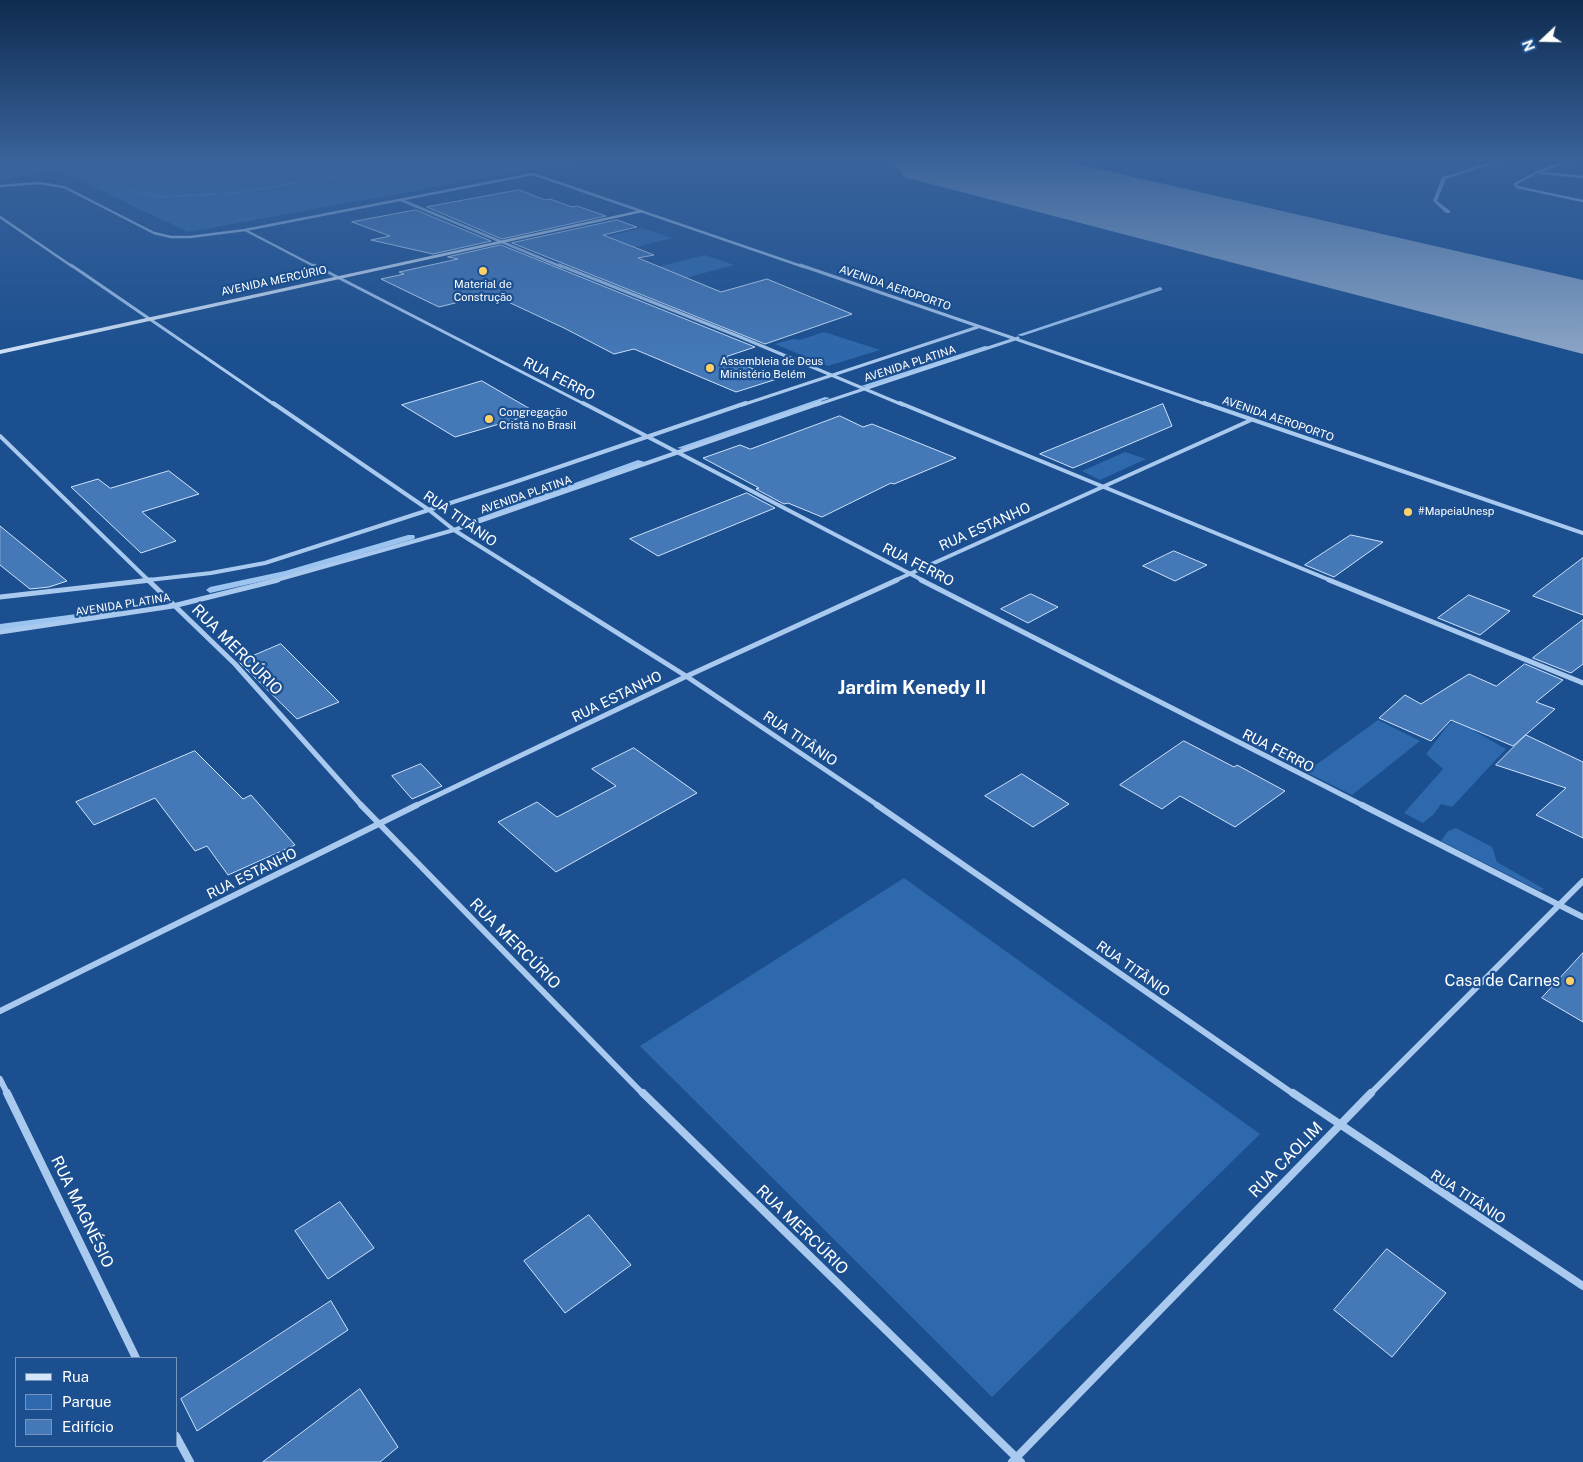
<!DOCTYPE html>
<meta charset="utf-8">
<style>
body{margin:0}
#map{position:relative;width:1583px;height:1462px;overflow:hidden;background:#1b4f8f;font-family:"Public Sans",sans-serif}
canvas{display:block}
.legend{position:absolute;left:15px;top:1357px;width:162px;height:90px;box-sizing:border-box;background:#1b4f8f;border:1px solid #7695bc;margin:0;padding:6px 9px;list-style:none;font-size:15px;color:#fff}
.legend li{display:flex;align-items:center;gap:10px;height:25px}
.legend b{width:25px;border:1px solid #7695bc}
.north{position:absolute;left:1518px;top:15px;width:50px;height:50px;-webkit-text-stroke:4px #1b4f8f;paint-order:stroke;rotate:249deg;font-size:14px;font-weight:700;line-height:20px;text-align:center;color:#fff}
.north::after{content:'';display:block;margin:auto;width:18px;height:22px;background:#fff;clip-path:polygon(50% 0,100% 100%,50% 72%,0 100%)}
</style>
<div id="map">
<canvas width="1583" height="1462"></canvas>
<ul class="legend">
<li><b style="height:6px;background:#d6e6fa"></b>Rua</li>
<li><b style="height:14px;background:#2e69ad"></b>Parque</li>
<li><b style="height:14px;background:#4478b7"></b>Edifício</li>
</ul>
<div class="north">N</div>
</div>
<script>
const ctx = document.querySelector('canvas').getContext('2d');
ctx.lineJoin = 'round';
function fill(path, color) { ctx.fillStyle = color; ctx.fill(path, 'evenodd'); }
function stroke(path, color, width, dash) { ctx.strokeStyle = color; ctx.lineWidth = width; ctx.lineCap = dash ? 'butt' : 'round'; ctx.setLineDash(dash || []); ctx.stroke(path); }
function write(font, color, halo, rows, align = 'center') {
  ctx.font = font + ' "Public Sans",sans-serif'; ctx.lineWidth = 4.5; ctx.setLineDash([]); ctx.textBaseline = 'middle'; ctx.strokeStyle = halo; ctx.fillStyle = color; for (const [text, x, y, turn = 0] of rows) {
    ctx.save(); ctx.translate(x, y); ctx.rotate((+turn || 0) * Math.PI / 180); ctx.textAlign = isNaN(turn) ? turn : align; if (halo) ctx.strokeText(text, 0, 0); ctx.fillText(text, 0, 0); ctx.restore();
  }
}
fill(new Path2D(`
 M0,158H594L188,232L58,170L0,180Z
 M642,228L673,238L619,251L591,240Z
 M705,255L734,265L635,291L657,267Z
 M824,332L880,350L828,366L775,344L793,339L800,340Z
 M1125,452L1146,459L1100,480L1082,471Z
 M1450,685L1475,698L1493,716L1474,731L1506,749L1452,807L1441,804L1434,814L1423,823L1404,813L1443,769L1426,754L1448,725L1465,712L1442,700Z
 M1378,720L1420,741L1352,795L1306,772Z
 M1456,828L1492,847L1497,862L1544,889L1540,891L1441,841L1448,831Z
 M904,878L1260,1134L992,1397L640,1046Z`), '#2e69ad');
const water = new Path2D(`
 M0,158H75L55,164Z`);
fill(water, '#3c6290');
stroke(water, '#9cc4f0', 1);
fill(new Path2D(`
 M1505,158H1511L1446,179L1437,201L1450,211V213H1446L1433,201L1442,177Z
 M1160,287L1162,288V290L1022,336L1017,335Z
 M985,346L990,347L866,387L861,386Z
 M825,397L830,398L683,449L677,448Z
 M638,460L645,462L466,527H460L459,525Z
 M408,535H414L415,537L414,539L290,575L210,593L206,590L210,587L285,571Z
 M115,609L118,610L119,612L118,614L0,630V624Z`), '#9cc4f0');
fill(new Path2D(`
 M891,158H1051L1583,280V354L904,177Z`), '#8da7c7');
const building = new Path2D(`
 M519,190L545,200L550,199L572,207L577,206L606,216L502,239L427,207Z
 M416,210L491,241L433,254L371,240L390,236L352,222Z
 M617,220L637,227L603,235L654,255L638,258L721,292L767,279L852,314L765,344L512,243Z
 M501,245L755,347L725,357L777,379L736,392L634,349L614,354L564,328L491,294L439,307L381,279L404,274L399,272L458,259L448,257Z
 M482,381L537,413L455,437L402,405Z
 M1163,404L1172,426L1073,468L1040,454Z
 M840,416L863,427L872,424L956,458L894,484L891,483L822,517L788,503L784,504L756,489L759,488L703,458L740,445L750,449Z
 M169,471L199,494L142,512L176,541L141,553L71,487L98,479L110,488Z
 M747,493L775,508L658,556L630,539Z
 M0,526L67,581L49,587L30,589L0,565Z
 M1351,535L1383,542L1334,577L1305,565Z
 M1174,551L1207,565L1175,581L1143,566Z
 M1583,558V615L1533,596Z
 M1031,594L1058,607L1028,623L1001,609Z
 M1469,595L1510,611L1480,635L1438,618Z
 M1583,620V664L1571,673L1533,658Z
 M281,644L339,702L297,719L239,662Z
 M1525,664L1563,680L1536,702L1555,709L1513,746L1451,720L1431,741L1379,718L1405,695L1421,704L1469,674L1496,686Z
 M1526,735L1583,762V838L1536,815L1566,788L1496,765Z
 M1184,741L1234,767L1237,765L1285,791L1235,827L1180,796L1162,809L1120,785Z
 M634,748L697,793L556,872L498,822L537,802L557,817L616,786L592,769Z
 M195,751L243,799L251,795L295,845L228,875L207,846L195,851L155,798L94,825L76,802Z
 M421,764L442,786L412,799L392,776Z
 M1022,774L1069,804L1033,827L985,796Z
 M1583,953V1022L1542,998Z
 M340,1202L374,1248L328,1279L295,1231Z
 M589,1215L631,1265L565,1313L524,1261Z
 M1387,1249L1446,1293L1392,1357L1334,1310Z
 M331,1301L348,1330L197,1431L181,1399Z
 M360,1389L398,1447L380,1462H263Z`);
fill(building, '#4478b7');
stroke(building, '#cfe3fa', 1);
stroke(new Path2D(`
 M84,158L71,161L96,175L131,190L159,197L236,193L389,167L458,160L461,158
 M0,161L19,162L24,166`), '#a9c9ee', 1, [1, 2]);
stroke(new Path2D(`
 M1577,158L1538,172L1515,184L1517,187L1583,201
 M1541,173L1583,177
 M0,186L39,183L64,187L154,233L171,237H190L245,230L533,174L804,267
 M401,200L562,267
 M0,217L73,267
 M245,230L316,267`), '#a9c9ee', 2.5);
stroke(new Path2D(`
 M71,265L275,405
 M314,265L586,405
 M559,265L738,336L903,405
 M800,265L1208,405
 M742,405L978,327
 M816,405L1018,338`), '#a9c9ee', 3);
stroke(new Path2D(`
 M273,403L429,510L454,530L535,581
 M583,403L924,581
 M900,403L1332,581
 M1204,403L1583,533
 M0,436L149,581
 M140,581L211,573L265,563L509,484L746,403
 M273,581L454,530L820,403
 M894,581L1251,420`), '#a9c9ee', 4);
stroke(new Path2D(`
 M148,580L235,664L362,806
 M533,580L686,676L879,806
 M921,580L1364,806
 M1329,580L1583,683
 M0,597L151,580
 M0,632L173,606L278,580
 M415,806L687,676L897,580`), '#a9c9ee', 5);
stroke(new Path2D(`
 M361,805L644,1095
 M877,805L1295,1095
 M1362,805L1583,917
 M0,1011L417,805
 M0,1079L8,1095
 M1369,1095L1583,881`), '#a9c9ee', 6);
stroke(new Path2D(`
 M7,1093L136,1358
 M643,1093L1021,1462
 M1293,1093L1583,1286
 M176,1436L190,1462
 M1012,1462L1371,1093`), '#a9c9ee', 8);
fill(new Path2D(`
 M641,210L643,212L0,354V350Z`), '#d6e6fa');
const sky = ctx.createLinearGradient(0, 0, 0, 363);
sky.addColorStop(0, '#0f2b4f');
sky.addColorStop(0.44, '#39639b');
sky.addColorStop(1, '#39639b00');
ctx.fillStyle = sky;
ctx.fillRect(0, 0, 1583, 363);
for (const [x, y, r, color] of [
 [483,271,5,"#ffd166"],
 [710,368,5,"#ffd166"],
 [489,419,5,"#ffd166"],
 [1408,512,5,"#ffd166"],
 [1570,981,5,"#ffd166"]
]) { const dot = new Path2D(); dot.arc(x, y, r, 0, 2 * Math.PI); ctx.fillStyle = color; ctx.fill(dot); stroke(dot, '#1b4f8f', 2); }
write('11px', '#fff', '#1b4f8f', [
 ["AVENIDA MERCÚRIO",274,281,-12],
 ["AVENIDA AEROPORTO",895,288,19],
 ["AVENIDA PLATINA",910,364,-18],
 ["AVENIDA AEROPORTO",1278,419,19],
 ["AVENIDA PLATINA",526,495,-19],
 ["AVENIDA PLATINA",123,605,-9]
]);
write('11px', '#fff', '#1b4f8f', [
 ["Material de",483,285,"center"],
 ["Construção",483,298,"center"],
 ["Assembleia de Deus",720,362],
 ["Ministério Belém",720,375],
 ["Congregação",499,413],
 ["Cristã no Brasil",499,426],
 ["#MapeiaUnesp",1418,512]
], 'left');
write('14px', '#fff', '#1b4f8f', [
 ["RUA FERRO",559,379,27],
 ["RUA TITÂNIO",460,519,35],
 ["RUA ESTANHO",985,527,-24],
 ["RUA FERRO",918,565,27],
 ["RUA ESTANHO",617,697,-26],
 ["RUA TITÂNIO",800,739,34],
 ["RUA FERRO",1278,751,27],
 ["RUA ESTANHO",252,874,-26],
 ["RUA TITÂNIO",1133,969,35],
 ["RUA TITÂNIO",1468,1197,33]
]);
write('16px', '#fff', '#1b4f8f', [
 ["RUA MERCÚRIO",237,650,45],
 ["RUA MERCÚRIO",515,944,45],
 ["RUA CAOLIM",1286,1160,-46],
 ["RUA MAGNÉSIO",82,1212,64],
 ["RUA MERCÚRIO",802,1230,44]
]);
write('16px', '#fff', '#1b4f8f', [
 ["Casa de Carnes",1560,981]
], 'right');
write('bold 19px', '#fff', '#1b4f8f', [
 ["Jardim Kenedy II",912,688]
]);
</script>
